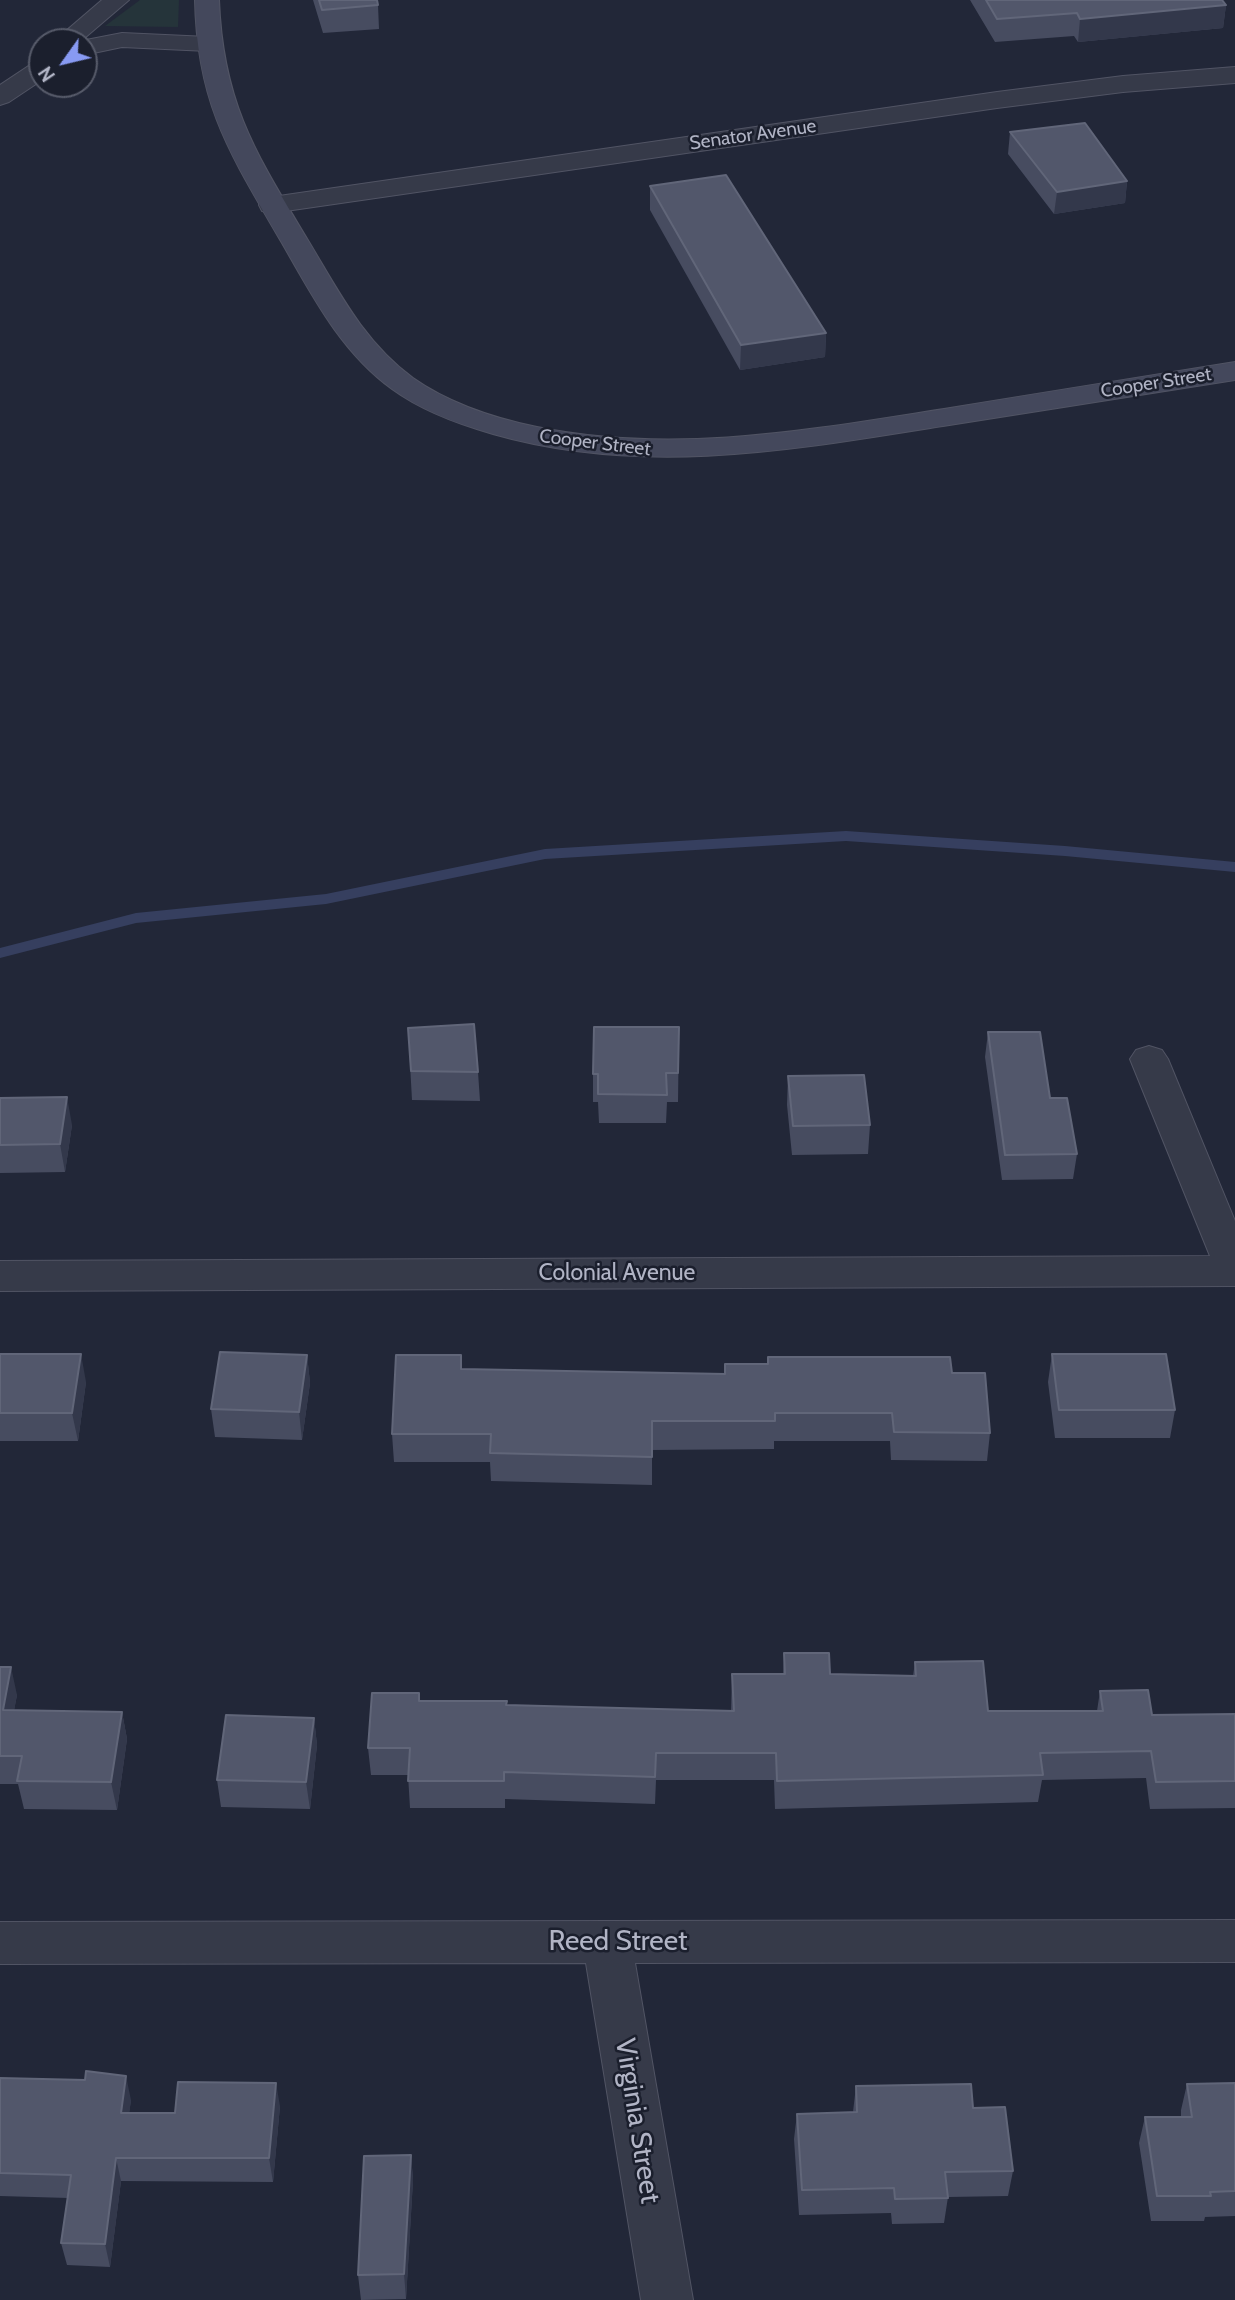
<!DOCTYPE html>
<style>
body{margin:0}
#map{position:relative;width:1235px;height:2300px;overflow:hidden;background:#222738;font-family:Cabin,sans-serif}
canvas{display:block}
.north{position:absolute;left:28px;top:28px;width:70px;height:70px;box-sizing:border-box;background:#1b1f2d;border:2px solid #575b6a;border-radius:50%;rotate:236deg;font-size:19px;font-weight:700;line-height:28px;text-align:center;color:#b1b4c5}
.north::after{content:'';display:block;margin:auto;width:24px;height:32px;background:#889af3;clip-path:polygon(50% 0,100% 100%,50% 72%,0 100%)}
</style>
<div id="map">
<canvas width="1235" height="2300"></canvas>
<div class="north">N</div>
</div>
<script>
const ctx = document.querySelector('canvas').getContext('2d');
ctx.lineJoin = 'round';
function fill(path, color) { ctx.fillStyle = color; ctx.fill(path, 'evenodd'); }
function stroke(path, color, width, dash) { ctx.strokeStyle = color; ctx.lineWidth = width; ctx.lineCap = dash ? 'butt' : 'round'; ctx.setLineDash(dash || []); ctx.stroke(path); }
function write(font, color, halo, rows, align = 'center') {
  ctx.font = font + ' Cabin,sans-serif'; ctx.lineWidth = 5; ctx.setLineDash([]); ctx.textBaseline = 'middle'; ctx.strokeStyle = halo; ctx.fillStyle = color; for (const [text, x, y, turn = 0] of rows) {
    ctx.save(); ctx.translate(x, y); ctx.rotate((+turn || 0) * Math.PI / 180); ctx.textAlign = isNaN(turn) ? turn : align; if (halo) ctx.strokeText(text, 0, 0); ctx.fillText(text, 0, 0); ctx.restore();
  }
}
fill(new Path2D(`
 M140,0H179L178,27L105,26Z`), '#25343a');
fill(new Path2D(`
 M846,831L1065,846L1235,862V872L1065,856L846,841L545,859L326,904L136,923L0,958V948L136,913L326,894L545,849Z`), '#363f5f');
const street = new Path2D(`
 M102,0H129L81,41L122,33L208,37L217,39L220,44L217,49L208,51L122,47L84,55V42H53Z
 M42,60V80L9,102L0,105V85L33,63Z
 M1235,67V83L1123,92L997,108L272,213L262,211L259,205L262,199L272,197L997,92L1123,76Z
 M1149,1046L1162,1050L1168,1059L1235,1221V1286L0,1291V1261L1210,1256L1130,1059L1136,1050Z
 M1235,1920V1962L635,1963L693,2300H641L586,1963L0,1964V1922Z`);
const secondary = new Path2D(`
 M195,0H219C223,105 257,155 309,242C339,292 364,342 413,378C450,404 494,418 537,427C674,455 809,430 944,409C1041,393 1138,377 1235,362V380C1138,395 1040,411 943,426C792,450 643,477 493,434C458,424 422,411 392,389C341,352 313,297 282,243C231,155 197,106 195,0Z`);
stroke(street, '#515464', 2);
stroke(secondary, '#515464', 2);
fill(street, '#363a49');
fill(secondary, '#44485c');
fill(new Path2D(`
 M313,0H377L378,5L379,29L323,33Z
 M970,0H1222L1226,5L1223,28L1078,42L1074,36L995,42Z
 M1010,132L1127,181L1125,203L1054,214L1008,154Z
 M650,186L826,333L825,357L740,370L650,210Z
 M679,1027L678,1102H667L666,1123H599L598,1102H593V1074Z
 M408,1028L478,1072L480,1101L412,1100Z
 M988,1032L1077,1154L1073,1179L1002,1180L985,1057Z
 M788,1076L870,1125L868,1154L792,1155L787,1105Z
 M0,1098L72,1125L65,1172L0,1173Z
 M0,1354L86,1382L78,1441H0Z
 M1052,1354L1175,1410L1170,1438H1055L1048,1382Z
 M307,1355L310,1383L302,1440L215,1437L211,1409Z
 M768,1357L952,1373L990,1433L987,1461L891,1460L890,1441H774V1449L652,1450V1485L491,1481L490,1462H394L392,1434L462,1369L725,1374V1364H768Z
 M784,1653L830,1674L913,1676L915,1662L988,1711H1097L1100,1691L1152,1715L1235,1714V1808L1150,1809L1146,1778L1042,1780L1038,1802L775,1809L774,1780H656L655,1804L505,1799V1808H410L408,1775H371L368,1748L419,1693L420,1701L507,1705L731,1711L732,1674H783Z
 M0,1667L17,1695L14,1710L122,1712L127,1739L117,1810L24,1809L18,1784H0Z
 M314,1718L317,1745L310,1809L221,1807L217,1780Z
 M0,2078L131,2100L129,2113H175L280,2106L273,2182L121,2181L110,2267L67,2265L61,2243L68,2198L0,2196Z
 M1235,2083V2216L1205,2217L1204,2221H1151L1139,2143L1145,2117H1181V2110L1187,2084Z
 M856,2086L973,2108L1013,2171L1008,2196L948,2197L944,2223L892,2224L891,2213L799,2215L794,2139L797,2114L853,2112Z
 M411,2155L413,2180L406,2299L361,2300L358,2275Z`), '#474c60');
fill(new Path2D(`
 M1226,5L1223,28L1078,42L1080,19Z
 M1127,181L1125,203L1054,214L1057,192Z
 M826,333L825,357L740,370L741,345Z
 M67,1097L72,1125L65,1172L60,1144Z
 M81,1354L86,1382L78,1441L72,1413Z
 M307,1355L310,1383L302,1440L299,1412Z
 M11,1667L17,1695L9,1738L3,1710Z
 M122,1712L127,1739L117,1810L111,1782Z
 M314,1718L317,1745L310,1809L306,1782Z
 M126,2076L131,2100L126,2137L121,2113Z
 M276,2083L280,2106L273,2182L269,2158Z
 M411,2155L413,2180L406,2299L404,2274Z
 M116,2158L121,2181L110,2267L105,2244Z`), '#33384b');
const building = new Path2D(`
 M319,0H377L378,5L322,10Z
 M986,0H1222L1226,5L1080,19L1077,13L997,19Z
 M1085,123L1127,181L1057,192L1010,132Z
 M726,175L826,333L741,345L650,186Z
 M474,1024L478,1072L411,1071L408,1028Z
 M594,1027H679L678,1073H666L667,1095L598,1094V1074H593Z
 M988,1032H1040L1050,1098H1067L1077,1154L1005,1155Z
 M864,1075L870,1125L793,1126L788,1076Z
 M67,1097L60,1144L0,1145V1098Z
 M220,1352L307,1355L299,1412L211,1409Z
 M0,1354H81L72,1413H0Z
 M1052,1354H1166L1175,1410H1059Z
 M396,1355H461V1369L725,1374V1364H768V1357H950L952,1373H985L990,1433L894,1432L892,1413H775V1421H652V1457L490,1453L491,1434H392Z
 M784,1653H829L830,1674L916,1676L915,1662L983,1661L988,1711H1103L1100,1691L1148,1690L1152,1715L1235,1714V1781L1156,1782L1151,1751L1040,1753L1043,1775L777,1781L776,1753H656L655,1777L504,1772V1781H408L410,1748H368L372,1693H419V1701H507L506,1705L734,1711L732,1674H785Z
 M0,1667H11L3,1710L122,1712L111,1782L17,1781L22,1756H0Z
 M226,1715L314,1718L306,1782L217,1780Z
 M86,2071L126,2076L121,2113H175L178,2082L276,2083L269,2158H116L105,2244L61,2243L71,2175L0,2173V2078L85,2080Z
 M1235,2083V2191L1210,2192L1211,2196H1157L1145,2117H1192L1187,2084Z
 M971,2084L973,2108L1005,2107L1013,2171L945,2172L948,2198L895,2199L894,2188L802,2190L797,2114L857,2112L856,2086Z
 M411,2155L404,2274L358,2275L364,2156Z`);
fill(building, '#52576b');
stroke(building, '#616679', 2);
write('19px', '#b1b4c5', '#1b1f2d', [
 ["Senator Avenue",753,135,-8],
 ["Cooper Street",1156,383,-9],
 ["Cooper Street",595,443,7]
]);
write('23px', '#b1b4c5', '#1b1f2d', [
 ["Colonial Avenue",617,1273]
]);
write('28px', '#b1b4c5', '#1b1f2d', [
 ["Reed Street",618,1942],
 ["Virginia Street",637,2121,81]
]);
</script>
